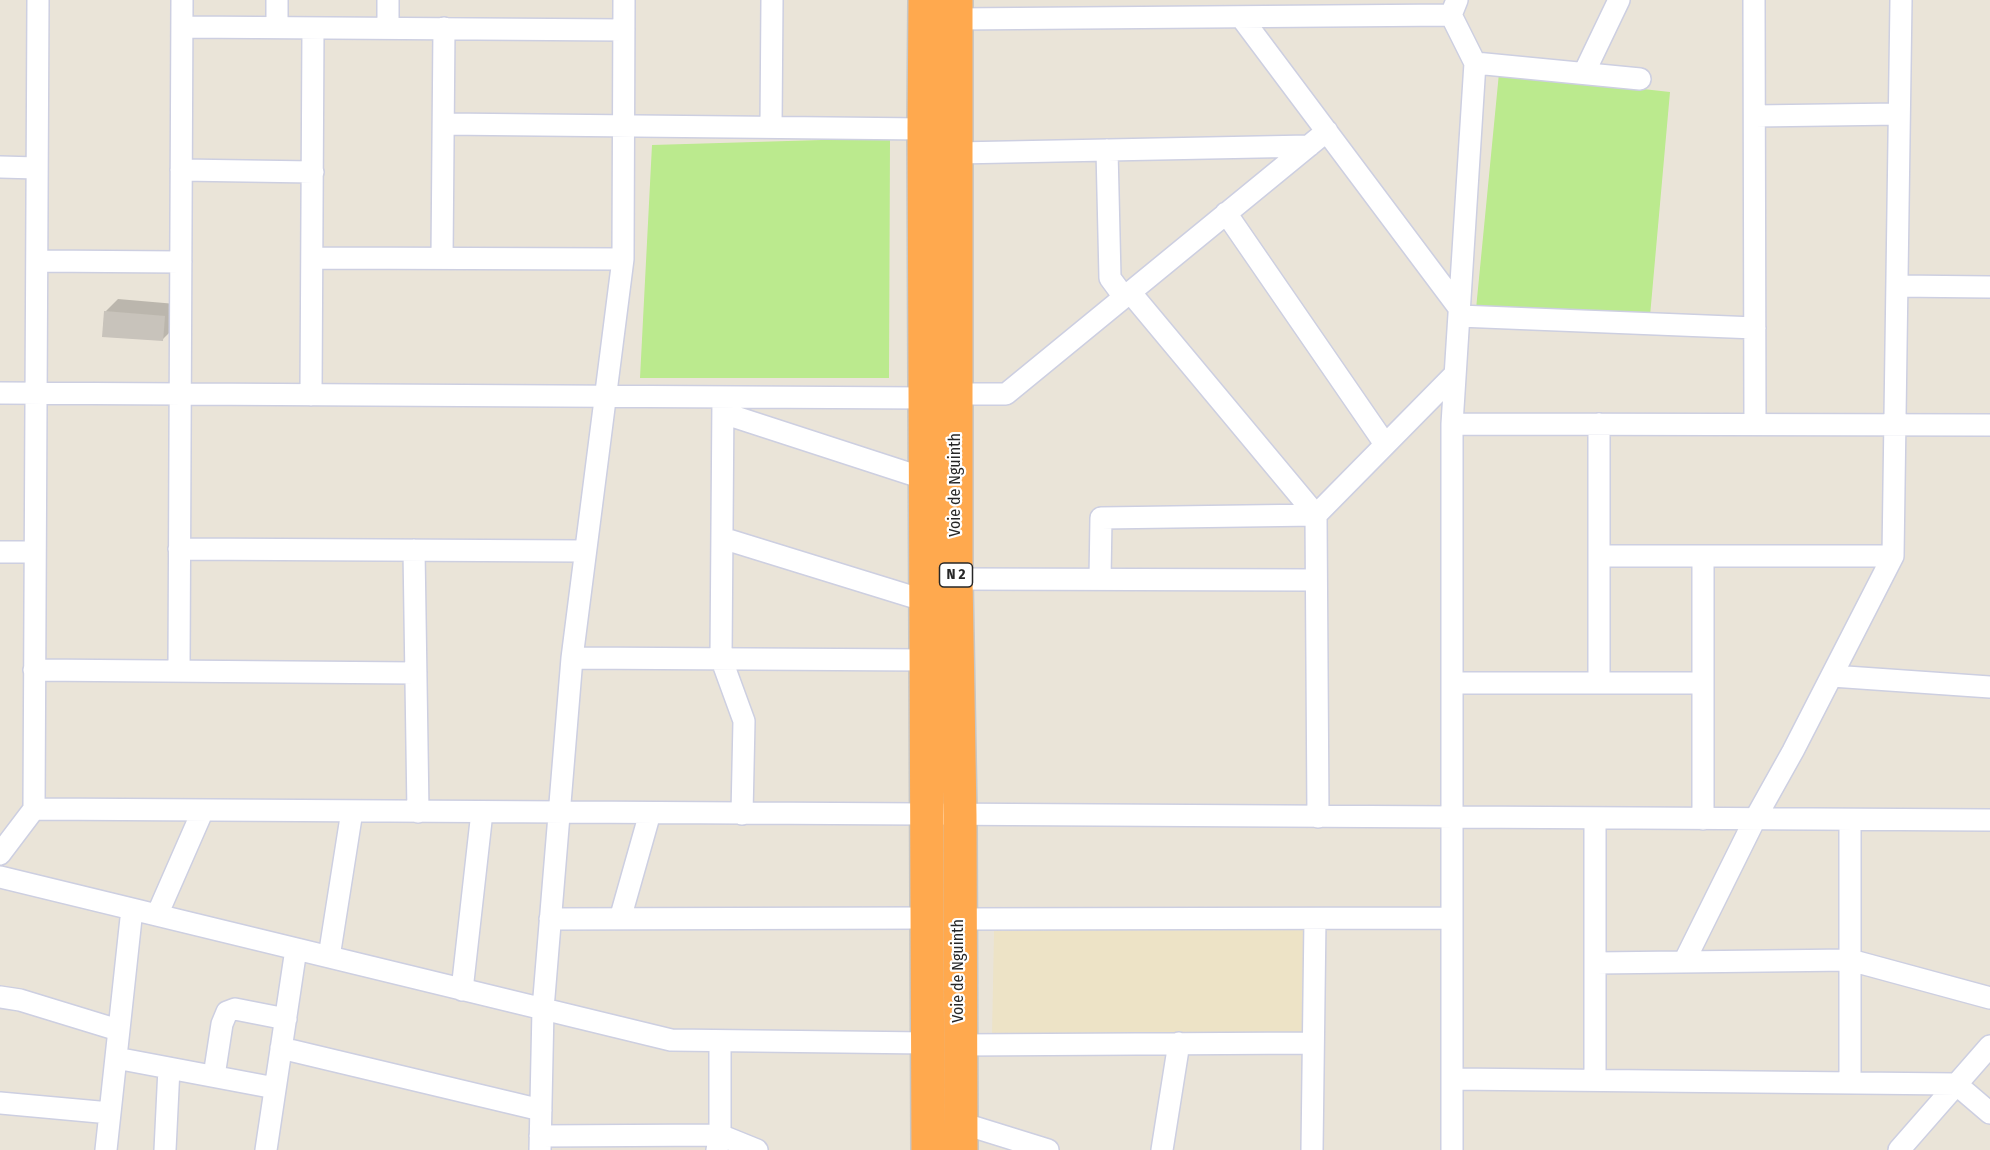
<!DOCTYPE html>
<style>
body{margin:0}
canvas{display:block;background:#eae4d8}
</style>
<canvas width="1990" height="1150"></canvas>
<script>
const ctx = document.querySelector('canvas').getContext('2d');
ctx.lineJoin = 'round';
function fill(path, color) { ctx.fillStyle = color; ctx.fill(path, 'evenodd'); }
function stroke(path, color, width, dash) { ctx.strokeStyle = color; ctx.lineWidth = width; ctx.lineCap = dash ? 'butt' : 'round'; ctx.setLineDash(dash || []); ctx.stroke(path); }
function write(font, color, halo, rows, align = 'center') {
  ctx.font = font + ' "Fira Sans Condensed",sans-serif'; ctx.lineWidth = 4.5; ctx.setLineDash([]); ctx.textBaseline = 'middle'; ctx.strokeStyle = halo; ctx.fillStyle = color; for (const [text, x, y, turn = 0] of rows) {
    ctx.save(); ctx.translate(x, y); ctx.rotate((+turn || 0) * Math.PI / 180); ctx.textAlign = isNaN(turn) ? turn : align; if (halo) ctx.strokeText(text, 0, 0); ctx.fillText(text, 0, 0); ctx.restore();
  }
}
fill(new Path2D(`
 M1308,926L1305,1033L992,1036L994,931Z`), '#ede3c6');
fill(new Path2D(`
 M1499,73L1670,92L1650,316L1476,309Z
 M890,138L889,378H640L652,145Z`), '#bbea8e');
fill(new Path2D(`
 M118,299L176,304L175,327L162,340L105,312Z`), '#0003');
fill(new Path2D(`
 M104,311L165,316L163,341L102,337Z`), '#c8c3bb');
const street = new Path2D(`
 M277,0V27
 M1754,0L1755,424
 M1241,17L1459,308
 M956,19L1451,15
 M182,27L624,30
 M388,28V0
 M1475,63L1640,79
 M1584,73L1619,0
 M1755,116L1899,114
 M444,124L924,129
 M771,127L772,0
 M1107,150L1110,278L1124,297
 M957,153L1309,146
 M0,167L37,168
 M181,170L313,172
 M1226,213L1385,444
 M312,258L623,259
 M442,258L444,28
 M37,261L181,262
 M1897,286L1990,287
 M1130,292L1316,515L1318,817
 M1459,316L1755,328
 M0,393L925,398
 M956,394H1006L1327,131
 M311,395L313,28
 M723,397L721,658L744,721L742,814
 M723,413L926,479
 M1452,424L1990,425
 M722,538L926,601
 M179,549L585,551
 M414,550L418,812
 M0,552H35
 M1599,556H1893
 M956,579L1316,580
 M1100,579L1101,518L1316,515L1455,374
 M572,658L926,660
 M34,670L416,673
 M179,671L182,0
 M1832,676L1990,687
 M1452,683H1703
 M1599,683V424
 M34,809L1990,820
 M1595,818V1080
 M1703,819V556
 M1850,820V1083
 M0,854L34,809L38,0
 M0,877L671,1040L927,1043
 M157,915L203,810
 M550,919L927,918
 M620,919L650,813
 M959,919L1452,918
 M329,957L352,811
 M1684,962L1755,819L1793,751L1893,556L1901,0
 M1596,963L1850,960L1990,998
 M462,990L482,812
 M0,997L20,1000L118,1030
 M960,1045L1313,1043
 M281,1048L541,1110
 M116,1058L275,1088
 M214,1076L222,1024L227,1012L235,1009L286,1019
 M1452,1079L1956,1084L1990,1113
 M0,1103L110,1113
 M961,1123L1048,1150
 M540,1136L720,1135L757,1150
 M106,1150L132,909
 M165,1150L169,1068
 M266,1150L296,949
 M540,1150L543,1009L572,658L623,259L624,0
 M717,1150L720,1135V1041
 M1162,1150L1179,1043
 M1312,1150L1315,919
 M1452,1150V424L1475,63L1451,15L1457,0
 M1899,1150L1990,1046`);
const highway = new Path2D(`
 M925,0L924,129L928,1150
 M956,0V579L960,815L961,1150`);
stroke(street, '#cdcfe1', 24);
stroke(highway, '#c7c7c7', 36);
stroke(street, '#fff', 21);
stroke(highway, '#ffa94e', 33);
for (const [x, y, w] of [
 [956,575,33]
]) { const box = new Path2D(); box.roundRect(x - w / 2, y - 12, w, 24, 4.5); ctx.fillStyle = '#fff'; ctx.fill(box); stroke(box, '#272727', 1.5); }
write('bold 15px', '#272727', null, [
 ["N 2",956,575]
]);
write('16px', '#272727', '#fff', [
 ["Voie de Nguinth",956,485,-90],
 ["Voie de Nguinth",959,971,-90]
]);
</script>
